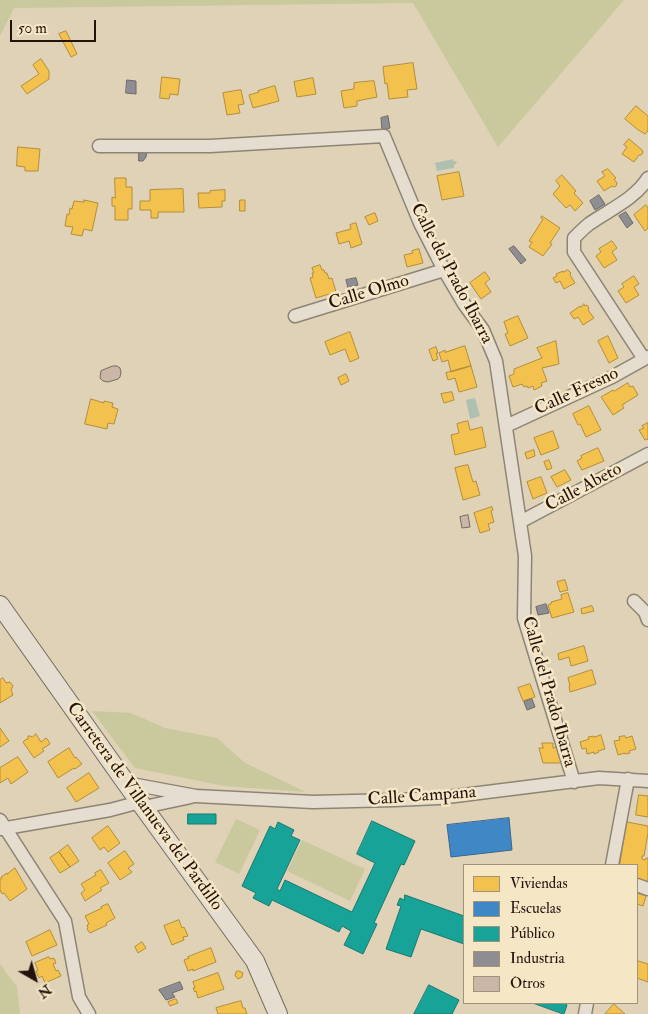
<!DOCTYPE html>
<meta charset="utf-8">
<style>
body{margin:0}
#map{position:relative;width:648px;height:1014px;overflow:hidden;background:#dfd2b7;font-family:"IM FELL Double Pica",serif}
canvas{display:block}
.legend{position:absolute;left:463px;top:864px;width:175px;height:140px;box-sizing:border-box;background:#f5e6c6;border:1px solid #a1927c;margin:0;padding:6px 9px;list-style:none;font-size:15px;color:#24130c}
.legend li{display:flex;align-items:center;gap:10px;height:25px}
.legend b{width:25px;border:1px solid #a1927c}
.north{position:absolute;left:10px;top:954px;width:50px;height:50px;-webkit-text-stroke:4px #f5e6c6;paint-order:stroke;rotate:142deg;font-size:14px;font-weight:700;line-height:20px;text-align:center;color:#24130c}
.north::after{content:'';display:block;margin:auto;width:18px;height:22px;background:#24130c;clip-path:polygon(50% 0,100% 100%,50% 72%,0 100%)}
.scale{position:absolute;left:10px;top:20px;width:86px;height:22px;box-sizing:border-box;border:2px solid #24130c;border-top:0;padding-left:6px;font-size:15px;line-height:18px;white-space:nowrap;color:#24130c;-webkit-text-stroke:4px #f5e6c6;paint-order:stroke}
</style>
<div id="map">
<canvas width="648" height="1014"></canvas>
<ul class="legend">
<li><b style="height:14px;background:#f2c14e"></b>Viviendas</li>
<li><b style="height:14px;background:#3f88c5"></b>Escuelas</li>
<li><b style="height:14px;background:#17a398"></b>Público</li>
<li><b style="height:14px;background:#8d8d92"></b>Industria</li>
<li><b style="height:14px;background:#cbb6a8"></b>Otros</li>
</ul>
<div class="north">N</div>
<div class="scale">50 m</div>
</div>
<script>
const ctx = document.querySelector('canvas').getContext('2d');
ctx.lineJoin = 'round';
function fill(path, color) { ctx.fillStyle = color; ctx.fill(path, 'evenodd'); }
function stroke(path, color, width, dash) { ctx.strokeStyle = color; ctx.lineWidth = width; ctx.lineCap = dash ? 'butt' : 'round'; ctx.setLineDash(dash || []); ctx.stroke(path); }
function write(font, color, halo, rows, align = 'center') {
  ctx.font = font + ' "IM FELL Double Pica",serif'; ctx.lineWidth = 5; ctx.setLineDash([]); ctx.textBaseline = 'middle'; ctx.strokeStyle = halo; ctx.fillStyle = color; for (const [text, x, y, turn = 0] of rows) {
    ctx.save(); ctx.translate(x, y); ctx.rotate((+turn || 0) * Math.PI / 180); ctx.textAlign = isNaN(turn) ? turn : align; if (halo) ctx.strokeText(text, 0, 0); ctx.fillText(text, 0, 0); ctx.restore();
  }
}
fill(new Path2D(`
 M0,0H624L498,147L413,3L14,8L0,36Z
 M92,711L131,713L165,728L217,738L245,763L306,792L224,786L135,768Z
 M236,819L260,830L239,874L215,862Z
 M302,840L365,869L350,901L287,871Z
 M0,964L17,987L20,1014H0Z`), '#cac89d');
fill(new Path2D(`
 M453,159V161H455L457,162L456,164L454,165V168L437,171L435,163Z
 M475,398L480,416L470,419L466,400Z`), '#afc0b1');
const homes = new Path2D(`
 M66,31L77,54L71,57L59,34Z
 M41,59L49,71V79L27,94L21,86L39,74L33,65Z
 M413,63L417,89L407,90L408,97L389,99L387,83L385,84L383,67Z
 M162,77L180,79L178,95L170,94L169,99L160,98Z
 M313,78L316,94L297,97L294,82Z
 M374,81L377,97L357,101V106L344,108L341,91L354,89V83Z
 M275,86L279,101L253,108L249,95L259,92L258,91Z
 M241,90L244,104L238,105L240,113L227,115L223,93Z
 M636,106L648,116V131L645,134L637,129L625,119Z
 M629,139L642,150L643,153L641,155H639L634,162L622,154L627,147L624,145Z
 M18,147L40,149L38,171H25V167L17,166Z
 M608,169L616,178L614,179L617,183L616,186L614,187L612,186L604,191L597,181L605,176L602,172Z
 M459,172L464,196L442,200L437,176Z
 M562,175L576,191L574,193L583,203L575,211L570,205L566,208L553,194L560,186L556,181Z
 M115,178H126V187H132V209H128V220H115V206H112V197L115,198Z
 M183,189L184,212H158V218H151V210H140V201H150V190Z
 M225,190V201H222V207L199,208L198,193H210V191Z
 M84,200L98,203L92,231L84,229L82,236L71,234L73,227L65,226L67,214L69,215L70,208L72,209L74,201L84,202Z
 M240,200H245V211H240Z
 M646,205L648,208V228L645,231L634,215Z
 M375,213L378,221L369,225L365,217Z
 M542,216L560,228L550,243L552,244L543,256L529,247L532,242L529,241L543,219L541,218Z
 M356,223L362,244L351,248L349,241L339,244L336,233L351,229L350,225Z
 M612,241L617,248L612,252L617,260L604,268L596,256L601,252L599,249Z
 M419,249L423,263L407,267L404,255L413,253L412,251Z
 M320,265L322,270H324L325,273H327L329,279L332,278L336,292L316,298L310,278L313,277L312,273H314L312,268Z
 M568,270L571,273L570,275L575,283L564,289L560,281L556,283L553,278L557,276L556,274L563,271V272Z
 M485,272L490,279L485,283L491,292L481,299L470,283Z
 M634,276L639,284L634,287L639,295L626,303L618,291L624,287L622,284Z
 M584,304L585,306L587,305L589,308L588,310L594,318L583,325L578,317L574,319L570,313L580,306L581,307Z
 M518,316L528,338L510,346L505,334L508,333L504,322Z
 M350,332L359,358L350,362L345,349L330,355L325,342Z
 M608,336L618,358L609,363L598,341Z
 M556,341L559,364L542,368L547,381L541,383L542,386L534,390L533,386L528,388L527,386L525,387L523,386L522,384L513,387L509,376L514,374V369L542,358L537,348Z
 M465,346L471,366L451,372L448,360L442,362L439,353L445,350V352Z
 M436,347L438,353H436L438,359L433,361L429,350Z
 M471,366L477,387L459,392L455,378L448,380L446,373Z
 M346,374L349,381L341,385L338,378Z
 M628,383L630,387L633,386L638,395L622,405L624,408L613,415L601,397L613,390L614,391Z
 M452,392L454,400L444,403L441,394Z
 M91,399L104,403V401L113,403L112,407L118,409L114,424L108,423L107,429L85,424Z
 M589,406L601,430L586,437L580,424L578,425L573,414Z
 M468,421L470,430L482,427L486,447L455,455L451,435L459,433L457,424Z
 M648,423V439L645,440L639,430L644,428L642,426Z
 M553,431L559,448L541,455L534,438Z
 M598,448L604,461L582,470L577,461L582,458L581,456Z
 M534,450L535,456L527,459L525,453Z
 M549,460L552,468L547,470L544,462Z
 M468,465L473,482L476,481L480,495L463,500L455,468Z
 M565,470L571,480L557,487L551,477Z
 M541,477L547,493L533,499L527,482Z
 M492,507L493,510L491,511L494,522L488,524L490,530L480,533L474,513Z
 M565,580L568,590L560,592L557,582Z
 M568,593L574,612L552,618L548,605L551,604V602L562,599L561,595Z
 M592,606L594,611L582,614L581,609Z
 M584,646L588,661L571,666L569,657L559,660L558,654Z
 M592,670L596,684L570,692L569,686H570L568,678Z
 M3,678L6,683L10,682L13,686L11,690L13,695L0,703V680Z
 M530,684L535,697L523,701L518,688Z
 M0,728L9,741L0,747Z
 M36,734L41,742L46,738L48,740L50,744L42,749L44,751L34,758L23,742L25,740L28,739V736H30L32,737Z
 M601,735L605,749L598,751L599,752L594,754V752L587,754L586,748L582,749L580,742L589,739L588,737L594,736V737Z
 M625,736L626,738L632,736L636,749L629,751L630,753L625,754V753L618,755L614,741L620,740L619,737Z
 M542,743H553V748L558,747L562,763H543L539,748H543Z
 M69,748L75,758L76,757L82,764L75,769L74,768L58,778L48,762Z
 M18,757L28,772L11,784L8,778L0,783V768Z
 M89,773L99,788L76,802L67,788Z
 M639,795L648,796V817L636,815Z
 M627,822L648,826V833L644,856H642V859L645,860L646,858H648V882L637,878V865H620Z
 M108,826L120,843L108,852L104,847L100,850L92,838Z
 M68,845L79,861L70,867L59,852Z
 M125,851L134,864L128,868L132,872L120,880L108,863Z
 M59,852L70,867L60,873L50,858Z
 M15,868L27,889L10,901L4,893L2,894L0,890V879L2,878L1,877L7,873V874Z
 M101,870L109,883L100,888L102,890L85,901L81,893L85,890L81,884L96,875L95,873Z
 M637,893L646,896L643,906L637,904Z
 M108,904L115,918L106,923L107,925L90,933L87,929L88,928L87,925L89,924L85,916L102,908L101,907Z
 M179,920L182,928L184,927L188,936L183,937L184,940L172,945L164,926Z
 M50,930L57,945L32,956L26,942Z
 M142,942L146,948L138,953L135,947Z
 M211,948L216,962L193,971V969L188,971L184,960L189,958L188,957Z
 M49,957L50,959L54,958L56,963L53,964L56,971L58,970L61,976L45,983L42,976L39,978L36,971L38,970L35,963Z
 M638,961L648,964V982L637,978V964Z
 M239,971L243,973L242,977L238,979L235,976L236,972Z
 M218,973L224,989L198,998L196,991L195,992L193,988H195L193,982Z
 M176,999L178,1003L170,1006L168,1002Z
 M241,1001L243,1008H245L247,1014H218L216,1008Z
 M614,1004L615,1005L625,1014H605Z`);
fill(homes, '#f2c14e');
stroke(homes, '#b48d3a', 1);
const schools = new Path2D(`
 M509,818L512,850L451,857L447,825Z`);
fill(schools, '#3f88c5');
stroke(schools, '#37658e', 1);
const public = new Path2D(`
 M188,814H216V824H188Z
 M372,821L415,841L404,865L401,864L374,923L377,924L363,954L344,945L351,931L342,926L339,932L272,900L269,906L253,898L256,893L242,886L270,826L275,829L278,822L294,830L291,836L300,840L277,889L280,891L285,880L352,912L375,863L357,854Z
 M405,895L464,916V944L421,929L411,957L386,949L401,906L397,905L400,898L404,900Z
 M429,985L459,1000L452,1014H414Z
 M533,1003H565L567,1005L564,1014Z`);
fill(public, '#17a398');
stroke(public, '#1b786e', 1);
const industry = new Path2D(`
 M127,80L136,81V94L126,93Z
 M388,116L390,128L382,130L381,118Z
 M139,150H147L146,157L143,161H139Z
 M599,195L605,204L595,210L590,201Z
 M626,212L633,223L627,228L619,216Z
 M514,246L526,260L521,264L509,249Z
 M356,278L358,285L348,288L346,280Z
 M546,604L549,613L538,615L536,607Z
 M532,699L535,707L527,710L524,702Z
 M180,982L183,989L172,993L175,997L166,1000L159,990Z`);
fill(industry, '#8d8d92');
stroke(industry, '#6e686a', 1);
const building = new Path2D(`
 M113,366H117L120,368L121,372L120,377L118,379L108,382L103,381L100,378L101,371Z
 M468,515L470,527L462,528L460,517Z`);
fill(building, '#cbb6a8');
stroke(building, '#746b5d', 1);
const street = new Path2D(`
 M99,146H210L384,136L420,223L444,270L464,304L483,330L496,361L525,556L524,618L574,782
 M295,316L444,270
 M644,359L574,252V238C579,233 584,228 589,224C609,210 635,199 648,178
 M506,426L612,377L648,357
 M520,522L648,454
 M634,601L645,612L648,620
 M126,783L196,796L313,802L395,800L439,798L599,778L648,781
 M144,807L191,797
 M0,820L65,921L79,997L89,1014
 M0,829L110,810L140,802
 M612,865L628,779
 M637,885L648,889
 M585,1014L587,1003`);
const secondary = new Path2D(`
 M0,605L126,783L255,961L278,1014`);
stroke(street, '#8e8475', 15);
stroke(secondary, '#746b5d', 20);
stroke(street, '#e5ded0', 12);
stroke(secondary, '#e5ded0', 18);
write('18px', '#24130c', '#f5e6c6', [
 ["Calle del Prado Ibarra",451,274,62],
 ["Calle Olmo",369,293,-17],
 ["Calle Fresno",577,392,-25],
 ["Calle Abeto",584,488,-28],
 ["Calle del Prado Ibarra",548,692,74],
 ["Calle Campana",422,797,-4],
 ["Carretera de Villanueva del Pardillo",144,807,54]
]);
</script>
